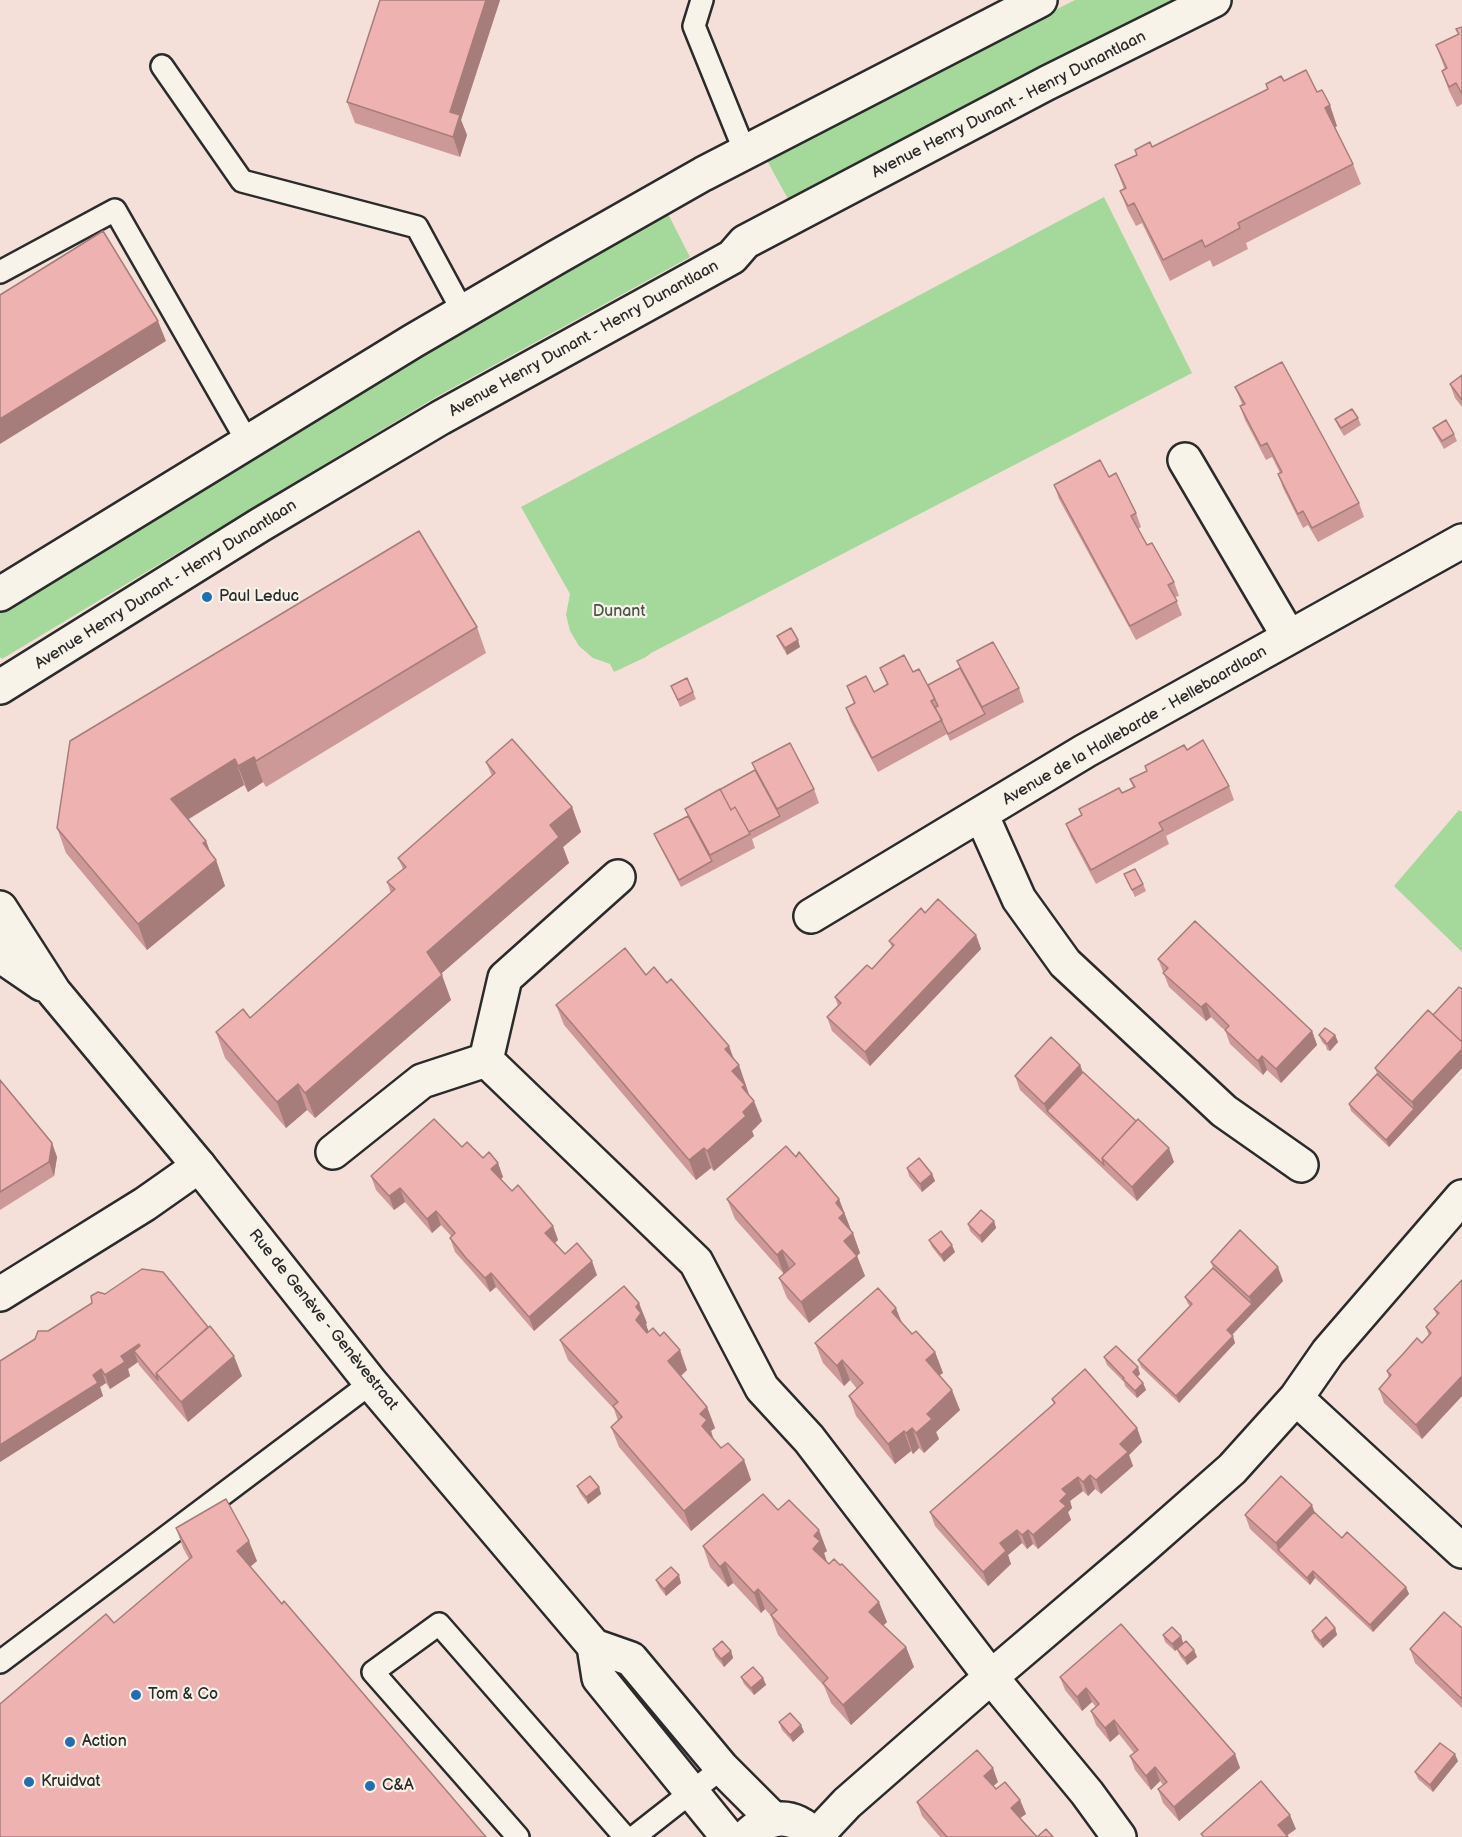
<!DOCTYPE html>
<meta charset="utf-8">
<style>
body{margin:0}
canvas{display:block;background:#f4e0d8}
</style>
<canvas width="1462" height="1837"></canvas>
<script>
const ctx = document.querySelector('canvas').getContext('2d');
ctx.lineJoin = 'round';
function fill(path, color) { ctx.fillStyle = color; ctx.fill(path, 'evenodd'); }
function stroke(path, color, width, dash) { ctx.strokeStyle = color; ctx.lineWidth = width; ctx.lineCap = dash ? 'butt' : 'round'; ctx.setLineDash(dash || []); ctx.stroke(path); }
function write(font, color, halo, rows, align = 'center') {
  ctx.font = font + ' "Balsamiq Sans",sans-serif'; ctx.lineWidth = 4.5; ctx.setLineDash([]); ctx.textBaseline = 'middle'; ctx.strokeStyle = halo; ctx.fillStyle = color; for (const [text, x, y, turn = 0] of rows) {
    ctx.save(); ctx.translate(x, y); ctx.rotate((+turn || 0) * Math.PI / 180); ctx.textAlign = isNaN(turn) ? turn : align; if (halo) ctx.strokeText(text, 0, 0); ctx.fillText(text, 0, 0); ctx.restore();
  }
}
fill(new Path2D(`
 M1075,0H1180L788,199L765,157Z
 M1104,197L1192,373L651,653L646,657L614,672L610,664L593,658L579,646L570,631L566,615L570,594L521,507Z
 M667,212L690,257L438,396L2,659L0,657V600Z
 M1459,810L1462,812V952L1394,886Z`), '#a4d99b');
const service = new Path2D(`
 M702,0L694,26L745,152
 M162,66L242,181L417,227L463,312
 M0,272L115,210L247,441
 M0,1662L371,1383
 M518,1837L373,1672L439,1624L625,1837
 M634,1837L722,1768`);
const minor = new Path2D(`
 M1185,460L1289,637
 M981,814L1019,899L1065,963L1224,1111L1301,1165
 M811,916L1085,751L1462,541
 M486,1060L696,1262L762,1388L809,1439L991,1677L1087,1793L1119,1837
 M486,1060L505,978L618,877
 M333,1152L422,1081L486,1060
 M0,1294L145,1204L199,1166
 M1296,1398L1462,1551
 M816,1836L847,1803L991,1677L1140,1550L1232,1469L1296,1398L1328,1352L1462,1197`);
const tertiary = new Path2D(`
 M0,594L413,341L557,257L703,174L1040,0
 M0,687L260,525L440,418L732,257L745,242L1047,83L1214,0
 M0,908L54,992L199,1166L371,1383L594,1646L599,1678L728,1837
 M0,954L4,958L42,984
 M594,1646L631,1659L722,1768L773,1819
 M746,1837C769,1814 793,1812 816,1837`);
stroke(service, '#2b2b2b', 26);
stroke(minor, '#2b2b2b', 38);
stroke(tertiary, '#2b2b2b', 38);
stroke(service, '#f7f3e8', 21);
stroke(minor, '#f7f3e8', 33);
stroke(tertiary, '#f7f3e8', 33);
fill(new Path2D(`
 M380,0H500L461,120L467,135L460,157L355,123L347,102Z
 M1462,27V104L1457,107L1449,91L1442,71L1445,69L1436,45L1458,35Z
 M1284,81L1317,92L1337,126L1335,127L1353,164L1361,184L1246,243L1248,249L1213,267L1210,260L1170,281L1142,223L1136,226L1128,211L1120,191L1124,189L1115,165L1268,89L1266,84Z
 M1462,375V407L1455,398L1450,384Z
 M1235,387L1359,503L1364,517L1318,542L1308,525L1303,528L1283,488L1278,474L1280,473L1272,457L1266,460L1245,420L1240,406L1242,404Z
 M1358,418L1361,425L1344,436L1338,426L1335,419Z
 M1433,428L1454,434L1457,441L1444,449L1436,435Z
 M1109,477L1136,513L1141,527L1138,529L1147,545L1174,582L1179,596L1175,597L1182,615L1136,640L1059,499L1054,485Z
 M477,627L486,653L266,787L263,782L248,792L244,785L189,819L206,841L211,854L216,860L225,886L147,950L66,853L57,828Z
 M777,636L800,647L787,655L780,643Z
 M957,661L1019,688L1024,702L950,741L947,734L878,772L851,722L846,708L854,704L847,686L874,692L887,685L880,668L913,672L928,685L960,668Z
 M671,686L693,692L696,699L680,707Z
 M1187,750L1229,786L1234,800L1166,836L1169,844L1096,884L1071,837L1066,824L1081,815L1079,809L1122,793L1133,787L1130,779L1147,771L1145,766Z
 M486,762L572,807L581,832L563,847L569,863L441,974L451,1000L315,1118L307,1110L286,1128L225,1058L216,1032L250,1018L391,893L387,882L403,869L398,858L492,776Z
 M752,763L814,789L819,803L752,839L755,848L681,887L657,841L654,834L688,816L685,809L755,770Z
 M1124,874L1143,884L1146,891L1135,897Z
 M925,913L976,935L981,949L870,1066L832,1031L827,1017L838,1006L835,997L872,969L892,947L889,941Z
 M1158,959L1312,1031L1317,1045L1281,1083L1267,1070L1263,1075L1230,1044L1225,1030L1222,1028L1211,1017L1206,1021L1169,987Z
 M646,975L667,983L729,1046L734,1059L746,1085L745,1086L749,1095L762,1121L752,1131L754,1136L714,1171L711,1168L696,1180L564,1025L556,1005Z
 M1319,1035H1335L1338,1042L1330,1051L1327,1050L1326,1046L1322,1042Z
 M1080,1065L1083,1072L1174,1162L1137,1201L1020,1090L1015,1076Z
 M1375,1068H1462L1389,1147L1351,1111L1349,1104L1377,1074Z
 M0,1080L52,1143L57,1157L54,1176L0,1210Z
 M462,1147L483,1158L498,1163L503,1177L501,1179L512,1191L553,1226L558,1240L555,1243L565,1254L597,1275L534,1331L496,1287L490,1292L472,1271L455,1252L450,1238L452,1237L441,1225L432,1233L405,1202L394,1210L376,1190L371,1176Z
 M796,1157L839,1199L860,1253L857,1256L865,1276L809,1323L787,1298L779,1278L784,1274L735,1219L727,1199Z
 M907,1168L932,1174L935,1181L922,1192L909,1176Z
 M994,1221L996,1228L982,1243L970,1231L968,1224Z
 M929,1240L955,1252L944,1262L932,1247Z
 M1211,1262L1283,1281L1232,1335L1235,1343L1179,1403L1141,1367L1138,1360L1190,1306L1188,1304L1185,1297L1213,1268Z
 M1462,1280V1396L1422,1439L1384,1403L1379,1389L1389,1378L1387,1371L1422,1343L1429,1336L1426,1327L1437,1316L1434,1309Z
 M901,1322L912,1334L935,1352L943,1373L939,1375L960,1410L936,1432L939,1439L924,1453L919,1448L913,1454L911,1451L895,1464L856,1416L849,1396L857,1389L850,1380L844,1386L823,1363L815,1343Z
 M647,1323L646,1324L648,1332L687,1370L681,1376L707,1407L715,1428L711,1431L714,1440L721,1448L744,1460L751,1480L691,1531L619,1447L611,1427L618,1421L614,1409L568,1360L560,1340Z
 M48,1331L242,1376L188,1422L139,1365L138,1362L128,1369L130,1376L110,1389L106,1383L100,1387L103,1396L0,1462V1361Z
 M1104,1357L1140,1374L1137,1377L1143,1383L1146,1390L1137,1398L1125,1386L1124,1382L1107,1365Z
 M1052,1399L1137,1428L1142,1442L1129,1455L1133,1466L1101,1494L1095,1489L1088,1496L1083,1491L1070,1501L1072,1508L1068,1512L1071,1520L1038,1549L1033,1544L1027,1549L1022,1543L1008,1555L1011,1564L988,1586L935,1526L930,1512L1054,1404Z
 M577,1486L599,1487L601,1494L588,1504L580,1493Z
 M778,1510L827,1551L824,1553L827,1562L887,1622L883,1626L906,1647L914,1667L851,1725L831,1703L824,1686L778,1635L771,1616L765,1609L761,1613L733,1583L728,1587L710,1567L703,1546Z
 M1314,1512L1342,1538L1406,1587L1409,1594L1373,1632L1315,1578L1310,1585L1250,1529L1245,1515Z
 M176,1528L257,1561L250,1567L114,1623L189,1559L183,1548Z
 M656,1580L681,1583L666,1596L659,1587Z
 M1335,1628L1337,1635L1323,1648L1314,1638L1312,1631Z
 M1462,1628V1708L1415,1663L1410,1649Z
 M1163,1635L1181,1636L1183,1643L1194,1650L1197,1657L1187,1665L1180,1656L1177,1649L1175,1651L1165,1642Z
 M713,1649L731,1651L733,1658L724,1667L715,1656Z
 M741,1677L763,1678L766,1685L754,1695L744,1684Z
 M1060,1677L1235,1754L1240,1768L1179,1821L1163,1803L1158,1789L1163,1785L1160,1781L1151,1790L1135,1770L1130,1756L1134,1753L1119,1734L1110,1742L1096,1725L1091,1711L1096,1707L1092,1702L1082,1711L1065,1690Z
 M779,1722L801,1725L804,1732L793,1742L782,1730Z
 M1458,1761L1433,1792L1418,1779L1415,1772Z
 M998,1782L993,1786L996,1789L1020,1800L1026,1814L1020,1818L1037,1837H940L922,1816L917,1802Z`), '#cd9998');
fill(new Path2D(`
 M486,0H500L461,120L467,135L460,157L453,137L450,112Z
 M1330,105L1337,126L1333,129L1325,108Z
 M158,321L166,341L0,444V419Z
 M798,640L800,647L787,655L785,648Z
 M254,757L263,782L248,792L238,766Z
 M235,759L244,785L180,824L171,799Z
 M572,807L581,832L563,847L569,863L436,978L427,952L550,825Z
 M206,841L214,862L216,860L225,886L147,950L138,924L203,843Z
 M976,935L981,949L870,1066L865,1052Z
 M442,975L451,1000L315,1118L305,1093Z
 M1206,1003L1211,1017L1206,1021L1201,1007Z
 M1312,1031L1317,1045L1281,1083L1276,1069Z
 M1335,1035L1338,1042L1330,1051L1327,1044Z
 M729,1046L736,1066L725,1049Z
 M1462,1049V1068L1389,1147L1386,1140L1414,1109L1412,1102Z
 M1262,1056L1267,1070L1263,1075L1258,1061Z
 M739,1065L752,1103L754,1101L762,1121L752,1131L754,1136L714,1171L707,1151L732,1071Z
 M1080,1065L1085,1079L1047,1111L1044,1104Z
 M298,1084L307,1110L286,1128L277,1102Z
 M52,1143L57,1157L54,1176L49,1162Z
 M704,1148L711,1168L696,1180L689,1160Z
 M1169,1148L1174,1162L1137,1201L1132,1187Z
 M498,1163L503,1177L496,1183L491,1169Z
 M932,1174L935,1181L922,1192L920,1184Z
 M400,1188L405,1202L394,1210L389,1196Z
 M839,1199L852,1233L839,1218L836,1203Z
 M436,1211L441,1225L432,1233L427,1219Z
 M994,1221L996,1228L982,1243L980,1236Z
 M553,1226L558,1240L550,1247L545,1233Z
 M853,1233L860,1253L852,1260L857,1256L865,1276L809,1323L801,1302L844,1241Z
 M952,1245L955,1252L944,1262L941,1255Z
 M782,1250L790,1270L784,1275L777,1255Z
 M592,1261L597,1275L534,1331L529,1317Z
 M1278,1267L1283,1281L1230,1337L1227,1330L1252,1304L1249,1297Z
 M491,1273L496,1287L490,1292L485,1278Z
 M639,1303L647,1323L646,1324L649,1333L643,1340L636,1320V1307Z
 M896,1308L904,1328L892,1312Z
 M1233,1336L1235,1343L1179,1403L1176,1396Z
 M139,1344L144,1358L134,1351L138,1362L128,1369L130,1376L110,1389L105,1375L121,1356Z
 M680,1350L687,1370L675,1381L668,1361Z
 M935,1352L943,1373L933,1380L926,1360Z
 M234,1356L242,1376L188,1422L181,1402Z
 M842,1360L850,1380L844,1386L837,1366Z
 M1138,1367L1140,1374L1135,1379L1133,1372Z
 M101,1369L106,1383L100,1387L103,1396L0,1462V1445L93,1375Z
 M1462,1376V1396L1422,1439L1416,1425Z
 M1143,1383L1146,1390L1137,1398L1135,1391Z
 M952,1390L960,1410L936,1432L939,1439L924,1453L916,1433L927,1414Z
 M707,1407L715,1428L711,1431L714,1441L702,1426L700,1414Z
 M912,1428L919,1448L913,1454L906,1433Z
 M1137,1428L1142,1442L1129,1455L1133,1466L1101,1494L1096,1480L1120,1444Z
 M904,1431L911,1451L895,1464L888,1444Z
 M744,1460L751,1480L691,1531L684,1511Z
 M1090,1475L1095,1489L1088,1496L1083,1482Z
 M1078,1477L1083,1491L1070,1501L1072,1508L1068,1512L1071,1520L1038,1549L1033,1535L1060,1501L1062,1489Z
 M599,1487L601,1494L588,1504L586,1497Z
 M1312,1505L1317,1519L1278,1550L1276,1543Z
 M819,1530L827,1551L824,1553L827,1562L820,1569L813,1549L814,1536Z
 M1017,1530L1022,1543L1008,1555L1011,1564L988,1586L983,1572L1000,1543Z
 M1028,1530L1033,1544L1027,1549L1022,1535Z
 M249,1541L257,1561L244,1572L237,1551Z
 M725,1562L733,1583L728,1587L720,1567Z
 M1313,1571L1315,1578L1310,1585L1307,1578Z
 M679,1575L681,1583L666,1596L664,1589Z
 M1406,1587L1409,1594L1373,1632L1370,1625Z
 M758,1589L765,1609L761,1613L754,1593Z
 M879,1602L887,1622L876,1632L869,1612Z
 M1335,1628L1337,1635L1323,1648L1320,1641Z
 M1181,1636L1183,1643L1175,1651L1172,1644Z
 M906,1647L914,1667L851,1725L843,1705Z
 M1194,1650L1197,1657L1187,1665L1185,1658Z
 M731,1651L733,1658L724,1667L721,1659Z
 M763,1678L766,1685L754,1695L751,1688Z
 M1086,1688L1092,1702L1082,1711L1077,1697Z
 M1114,1720L1119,1734L1110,1742L1105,1728Z
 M801,1725L804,1732L793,1742L790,1735Z
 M1235,1754L1240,1768L1179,1821L1174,1807Z
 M1455,1754L1458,1761L1433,1792L1430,1785Z
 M1155,1767L1160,1781L1151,1790L1146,1776Z
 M993,1768L998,1782L989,1790L984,1776Z
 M1020,1800L1026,1814L1016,1821L1011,1808Z
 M1290,1815L1296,1829L1285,1837L1278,1825Z`), '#a77d7c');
const building = new Path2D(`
 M380,0H486L450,112L460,115L453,137L347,102Z
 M1462,27V94L1456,83L1449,87L1442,71L1447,68L1436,45L1459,34L1456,29Z
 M1306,70L1317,92L1322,90L1330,105L1325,108L1353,164L1238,223L1240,228L1205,247L1202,240L1163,260L1134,203L1128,206L1120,191L1126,188L1115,165L1137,155L1135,150L1150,142L1152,147L1268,89L1266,84L1281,76L1284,81Z
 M103,231L158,321L0,419V295Z
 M1282,362L1359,503L1312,528L1303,511L1298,514L1278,474L1282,472L1267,443L1261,446L1240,406L1245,404L1235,387Z
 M1462,375V400L1450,384Z
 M1352,409L1358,418L1341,428L1335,419Z
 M1446,420L1454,434L1442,441L1433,428Z
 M1100,460L1109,477L1116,473L1136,513L1131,516L1147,545L1152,543L1174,582L1168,585L1177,601L1130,626L1054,485Z
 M419,531L477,627L256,761L254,757L238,766L235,759L171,799L206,841L203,843L216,860L138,924L57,828L70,741Z
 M791,628L798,640L785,648L777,636Z
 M993,642L1019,688L982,707L957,661Z
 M904,655L913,672L919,669L935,699L931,701L942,720L872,758L846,708L855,703L847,686L866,676L874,692L888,684L880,668Z
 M960,668L985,714L948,734L935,707L938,706L928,685Z
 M687,678L693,692L678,700L671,686Z
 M512,739L572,807L550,825L559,837L427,952L442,975L305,1093L298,1084L277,1102L216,1032L243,1009L250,1018L395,889L387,882L406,867L398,858L495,773L486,762Z
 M1203,740L1229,786L1159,823L1163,830L1091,870L1066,824L1082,815L1079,809L1119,788L1122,793L1135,787L1130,779L1147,771L1145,766L1184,745L1187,750Z
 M790,743L814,789L777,809L752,763Z
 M755,770L780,816L749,832L735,807L731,810L720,789L719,790Z
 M720,789L731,810L735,807L750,834L710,855L685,809Z
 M688,816L712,861L679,880L654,834Z
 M1135,869L1143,884L1132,890L1124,874Z
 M938,899L976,935L865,1052L827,1017L841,1003L835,997L867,965L872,969L894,945L889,941L921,908L925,913Z
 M1195,921L1312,1031L1276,1069L1262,1056L1258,1061L1225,1030L1229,1026L1206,1003L1201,1007L1163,973L1168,968L1158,959Z
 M625,948L646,975L654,967L667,983L671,979L729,1046L725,1049L739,1065L732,1071L745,1085L742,1087L754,1101L743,1112L746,1116L707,1151L704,1148L689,1160L556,1005Z
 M1459,987L1462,989V1042L1433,1015Z
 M1428,1010L1462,1042V1049L1412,1102L1375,1068Z
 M1325,1028L1335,1035L1327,1044L1325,1042V1041L1319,1035Z
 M1051,1037L1080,1065L1044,1104L1015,1076Z
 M1083,1072L1136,1121L1102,1158L1104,1165L1047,1111Z
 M1377,1074L1414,1109L1386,1140L1349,1104Z
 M0,1080L52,1143L49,1162L0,1192Z
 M434,1119L462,1147L467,1142L483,1158L489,1152L498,1163L491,1169L512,1191L518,1185L553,1226L545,1233L565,1254L577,1243L592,1261L529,1317L491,1273L485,1278L466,1258L450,1238L455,1233L436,1211L427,1219L400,1188L389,1196L371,1176Z
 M1138,1119L1169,1148L1132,1187L1102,1158Z
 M786,1146L796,1157L799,1152L839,1199L836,1203L844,1213L839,1218L853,1233L844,1241L857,1256L801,1302L779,1278L795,1264L782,1250L777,1255L727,1199Z
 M919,1158L932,1174L920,1184L907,1168Z
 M981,1210L994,1221L980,1236L968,1224Z
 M1240,1230L1278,1267L1249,1297L1211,1262Z
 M941,1231L952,1245L941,1255L929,1240Z
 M1213,1268L1252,1304L1227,1330L1233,1336L1176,1396L1138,1360L1192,1304L1185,1297Z
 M142,1269L163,1272L208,1327L156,1373L158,1380L134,1351L140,1346L139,1344L121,1356L125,1362L105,1375L101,1369L93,1375L98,1383L0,1445V1361L35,1339L38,1331H48L92,1303L91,1296L98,1292L105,1294Z
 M1462,1280V1376L1416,1425L1379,1389L1391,1375L1387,1371L1403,1354L1417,1338L1422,1343L1431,1333L1426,1327L1439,1313L1434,1309Z
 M624,1286L639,1303L636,1307L641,1313L636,1320L647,1333L653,1328L660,1336L664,1332L680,1350L668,1361L707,1407L700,1414L707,1420L702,1426L721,1448L728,1443L744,1460L684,1511L611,1427L622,1417L613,1406L618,1402L560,1340Z
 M878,1288L896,1308L892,1312L912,1334L916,1331L935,1352L926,1360L952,1390L927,1414L932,1419L916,1433L912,1428L906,1433L904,1431L888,1444L849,1396L863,1383L842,1360L837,1366L815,1343Z
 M210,1326L234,1356L181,1402L156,1373Z
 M1116,1346L1138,1367L1133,1372L1143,1383L1135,1391L1123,1379L1124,1378L1104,1357Z
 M1085,1369L1137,1428L1120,1444L1128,1452L1096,1480L1090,1475L1083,1482L1078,1477L1062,1489L1067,1494L1060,1501L1066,1506L1033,1535L1028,1530L1022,1535L1017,1530L1000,1543L1006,1551L983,1572L930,1512L1055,1403L1052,1399Z
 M590,1476L599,1487L586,1497L577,1486Z
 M1281,1476L1312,1505L1276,1543L1245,1515Z
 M763,1494L778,1510L789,1500L819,1530L814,1536L820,1541L813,1549L829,1564L834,1559L840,1565L842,1564L879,1602L869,1612L906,1647L843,1705L823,1683L828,1678L771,1615L777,1610L758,1589L754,1593L725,1562L720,1567L703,1546Z
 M226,1499L249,1541L237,1551L282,1604L284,1601L486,1837H0V1704L106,1614L114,1623L192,1557L176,1528Z
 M1314,1512L1342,1538L1347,1532L1406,1587L1370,1625L1313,1571L1307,1578L1278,1550Z
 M671,1567L679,1575L664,1589L656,1580Z
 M1444,1612L1462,1628V1699L1410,1649Z
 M1326,1617L1335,1628L1320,1641L1312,1631Z
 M1121,1624L1235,1754L1174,1807L1158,1789L1167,1782L1155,1767L1146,1776L1130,1756L1138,1750L1114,1720L1105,1728L1091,1711L1099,1704L1086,1688L1077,1697L1060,1677Z
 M1172,1627L1181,1636L1172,1644L1163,1635Z
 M722,1641L731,1651L721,1659L713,1649Z
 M1186,1641L1194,1650L1185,1658L1177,1649Z
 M753,1667L763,1678L751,1688L741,1677Z
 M790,1713L801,1725L790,1735L779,1722Z
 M1440,1743L1455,1754L1430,1785L1415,1772Z
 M977,1750L993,1768L984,1776L996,1789L1005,1782L1020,1800L1011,1808L1037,1837H947L917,1802Z
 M1261,1781L1290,1815L1278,1825L1288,1837H1204L1201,1834Z
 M1046,1829L1053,1837H1037Z`);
fill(building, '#eeb2b1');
stroke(building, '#a77d7c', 1.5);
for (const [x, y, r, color] of [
 [207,597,6,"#1f6fb2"],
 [136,1695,6,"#1f6fb2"],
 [70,1742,6,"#1f6fb2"],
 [29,1782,6,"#1f6fb2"],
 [370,1786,6,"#1f6fb2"]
]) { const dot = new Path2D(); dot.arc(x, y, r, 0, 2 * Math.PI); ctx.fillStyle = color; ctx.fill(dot); stroke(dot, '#f7f3e8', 2); }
write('16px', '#2b2b2b', '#f7f3e8', [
 ["Avenue Henry Dunant - Henry Dunantlaan",1009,105,-27],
 ["Avenue Henry Dunant - Henry Dunantlaan",584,339,-29],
 ["Avenue Henry Dunant - Henry Dunantlaan",166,585,-32],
 ["Avenue de la Hallebarde - Hellebaardlaan",1135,726,-30],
 ["Rue de Genève - Genèvestraat",323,1320,51]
]);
write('16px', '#2b2b2b', '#f7f3e8', [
 ["Paul Leduc",219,597],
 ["Tom & Co",148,1695],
 ["Action",82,1742],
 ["Kruidvat",41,1782],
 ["C&A",382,1786]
], 'left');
write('16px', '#495647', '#f7f3e8', [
 ["Dunant",619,612]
]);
</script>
